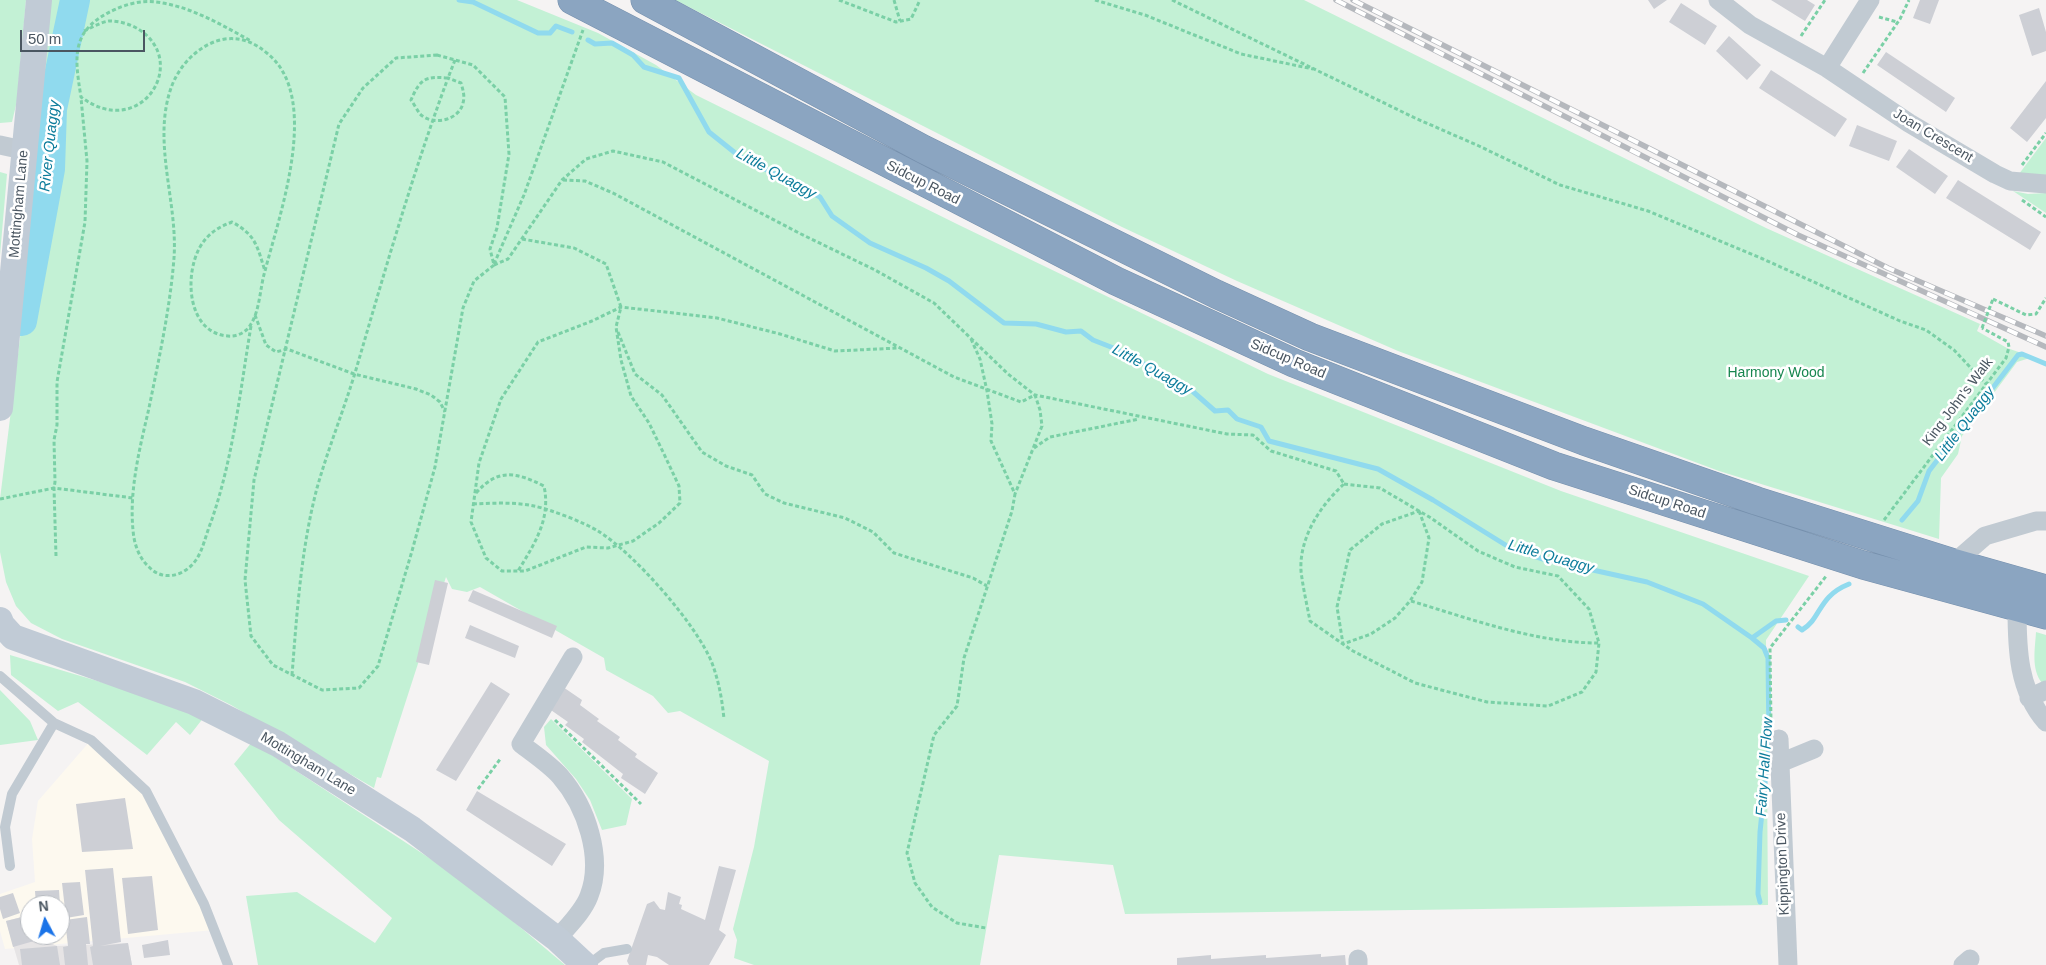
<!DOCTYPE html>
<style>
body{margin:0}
#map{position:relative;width:2046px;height:965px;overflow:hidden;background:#f5f3f3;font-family:Arial,sans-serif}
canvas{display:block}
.north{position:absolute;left:20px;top:895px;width:50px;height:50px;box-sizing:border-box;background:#fff;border:1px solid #b7bbc0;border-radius:50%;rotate:354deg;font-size:14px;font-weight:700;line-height:20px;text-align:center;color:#4a5661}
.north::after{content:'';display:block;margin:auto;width:18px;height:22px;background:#1a73e8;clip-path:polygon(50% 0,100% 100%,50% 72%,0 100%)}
.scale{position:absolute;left:20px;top:30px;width:125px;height:22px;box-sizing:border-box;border:2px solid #4a5661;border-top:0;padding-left:6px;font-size:15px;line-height:18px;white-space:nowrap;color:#4a5661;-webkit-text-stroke:4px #fff;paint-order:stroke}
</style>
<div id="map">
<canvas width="2046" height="965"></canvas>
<div class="north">N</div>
<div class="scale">50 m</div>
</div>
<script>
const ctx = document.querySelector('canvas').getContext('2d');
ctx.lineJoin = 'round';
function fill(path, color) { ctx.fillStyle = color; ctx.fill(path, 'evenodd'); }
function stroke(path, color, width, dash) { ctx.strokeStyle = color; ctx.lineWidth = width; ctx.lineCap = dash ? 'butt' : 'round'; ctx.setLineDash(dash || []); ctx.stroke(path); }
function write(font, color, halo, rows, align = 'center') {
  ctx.font = font + ' Arial,sans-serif'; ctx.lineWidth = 5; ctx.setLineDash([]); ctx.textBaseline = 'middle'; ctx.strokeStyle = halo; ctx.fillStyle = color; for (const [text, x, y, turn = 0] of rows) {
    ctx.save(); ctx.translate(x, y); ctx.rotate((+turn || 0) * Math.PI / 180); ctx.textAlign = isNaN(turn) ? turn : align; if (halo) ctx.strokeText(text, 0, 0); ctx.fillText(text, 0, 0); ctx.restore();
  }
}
fill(new Path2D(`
 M91,740L146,791L214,930L5,949L0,931V894L35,882L32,839L38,801ZM30,905H60V935H30Z`), '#fdf9ef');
fill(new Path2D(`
 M30,915V935H40L41,939L57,946L128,943L132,965H19L6,921Z`), '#e6e4e5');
fill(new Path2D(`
 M0,0H26L17,101L12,122L0,123Z
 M51,0H517L598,33L656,65L696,95L961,226L1268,374L1561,491L1809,576L1766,640L1768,905L1125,914L1113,865L999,855L980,965H754L734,958L737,940L733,929L754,847L769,761L680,711L668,713L653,696L606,670L604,658L480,587L467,592L452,589L446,577L381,778L377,777L374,788L231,705L185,682L62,639L31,623L16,606L6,582L0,552V499L21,330Z
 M675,0H1304L1766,228L1980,324L1977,331L2007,348L2033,357L2017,362L1962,436L1958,454L1941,478L1939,539L1719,471L1398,351L1237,281L1122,227Z
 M2046,138V177L2019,174Z
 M0,172L7,174L0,255Z
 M2013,191L2028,194L2046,193V213Z
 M2036,632L2046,635V682L2042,683C2031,669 2035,649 2036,632Z
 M10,655L175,704L204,717L190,735L176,722L147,755L78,702L58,711L11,675Z
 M0,690L30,721L38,740L0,745Z
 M551,719L632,799L626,825L602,830L590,800L576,779L546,745L544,727Z
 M252,742L469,884L565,965H258L246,896L297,892L375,943L392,918L279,820L234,764Z`), '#c3f1d5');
stroke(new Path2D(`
 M459,0L473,2L538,33H550L556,26L572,32
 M588,40L595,44L612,43L633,55L644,67L679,78L709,132L739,156L820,197L832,216L870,243L926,268L949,281L1004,323L1036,324L1066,332L1081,331L1093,340L1116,349L1190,389L1215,411L1228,410L1237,419L1261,427L1269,441L1378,469L1433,500L1512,549L1543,559L1647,582L1703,604L1752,638L1776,621L1786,620
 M1902,520L1918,501L1929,471L2018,355L2022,354L2046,364
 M1798,627L1802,630C1822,618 1817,597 1849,584
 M1752,638L1764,648L1768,658L1769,745L1760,832L1758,894L1760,902`), '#90daee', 5);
stroke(new Path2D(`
 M22,321L50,169L52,109L75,0`), '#90daee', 30);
fill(new Path2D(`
 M1648,0H1667L1654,9Z
 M1771,0H1807L1815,5L1805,21Z
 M1920,0H1939L1930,24L1913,18Z
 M1681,3L1717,26L1705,45L1669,22Z
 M2039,8L2046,32V51L2032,56L2019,15Z
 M1729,36L1761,65L1747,80L1716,51Z
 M1886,52L1955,98L1946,112L1877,65Z
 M1771,70L1847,119L1835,137L1759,88Z
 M2046,81V118L2027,142L2010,128Z
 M1857,125L1897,141L1889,161L1849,146Z
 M1909,149L1948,176L1935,194L1896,167Z
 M1958,180L2041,232L2030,250L1946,198Z
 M435,580L448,583L429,665L416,662Z
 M473,590L557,626L552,638L468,601Z
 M470,625L519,646L515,658L465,638Z
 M491,682L510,694L456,781L436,770Z
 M563,687L582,700L580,705L599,719L597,721L620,737L618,740L637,754L635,757L658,773L645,794L621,778L623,774L582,742L584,739L565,725L568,722L548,708Z
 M477,791L566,844L552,866L466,810Z
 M125,798L133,849L82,852L76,804Z
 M719,866L736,870L719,930L726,935L709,965H669L657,957L648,955L646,965H629L627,961L647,904L654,901L660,909L665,910L668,892L681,897L679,904L682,905L681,909L705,920Z
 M113,868L121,942L100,946L128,943L132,965H93L90,947L93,946L85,870Z
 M152,876L158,930L128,934L122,878Z
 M80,882L84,915L66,918L62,883Z
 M59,890L60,905H36L35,891Z
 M13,893L20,913L3,919L0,909V897Z
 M30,915V935H40L41,939L13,947L6,921Z
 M87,917L90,944H86L88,965H65L63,947L68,946L65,920Z
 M168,940L170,955L144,958L142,945Z
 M57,946L60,965H22L20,949Z
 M1321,954V957L1345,955L1346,965H1177V958L1211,955V959L1266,955V958Z`), '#cdcfd5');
const highway = new Path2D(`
 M572,0L1116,281L1294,363L1554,466L1863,565L2046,615
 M645,0L923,149L1216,294L1310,337L1584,441L1757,501L1954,563L2046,589`);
stroke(highway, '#7690ad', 29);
stroke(new Path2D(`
 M839,0L896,22L911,19L920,0
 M894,0L900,21
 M1095,0L1145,15L1241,54L1313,69
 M1172,0L1415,118L1479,146L1560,185L1648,211L1763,259L1900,321L1926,330L1954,350L1986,384
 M1879,17L1897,22
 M84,31C91,28 101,22 109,21C119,21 130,24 138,29C191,61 141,142 81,97C74,54 71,29 116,9C127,4 143,0 156,2C190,6 222,25 251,41
 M1801,36L1825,0
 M437,55L473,65L505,97L509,154L497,228L490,249L494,265L474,281L463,308L435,467L412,551L378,666L359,688L322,690L273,665L251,636L245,580L254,480L339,124L363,88L396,58Z
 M1863,73L1900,19L1909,0
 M2022,165L2046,133
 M563,180L585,181L613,193L954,377L1021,402L1035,395L1040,410L1042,426L1015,494
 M2022,200L2046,217
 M522,239L574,248L606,264L621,307L616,327L621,360L631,396L649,423L664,454L679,486L680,503L659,523L633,541L608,548L586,547L525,571H502L486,558L471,522L479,463L501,399L538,342L592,321L621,307L717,318L780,334L835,351L899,348
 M494,264L524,195L583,30
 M494,265L508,259L562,180L586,159L613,151L663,162L801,234L875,270L934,303L1008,374L1035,395L1227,434L1253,435L1271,451L1336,471L1344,484
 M1993,299L2026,315L2036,314L2046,298
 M255,315L266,345L276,352L287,349L354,374L416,389L431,395L440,402L445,412
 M251,326C240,392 233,459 211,522C206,534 203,550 196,560C185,576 163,582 149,567C139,558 134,544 133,530C129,490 140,447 149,408C159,358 170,309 174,258C178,202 152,143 171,88C179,65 200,43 225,39C243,37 255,43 268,54C322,98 279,216 265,271C260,287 260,310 251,324C247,332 237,337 228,336C187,333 184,275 200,247C208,233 219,227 232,222C256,235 257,246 265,271
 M618,332L635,374L662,395L702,452L726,466L752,475L765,494L784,503L845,518L873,532L894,553L973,578L987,586
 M971,339L980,359L987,391L992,424L991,441L1015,494L1012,511L964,658L957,706L934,735L907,853L915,883L932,907L957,923L986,928
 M1034,448L1050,437L1139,419
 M1344,484L1380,488L1431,518L1478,551L1515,567L1558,576L1589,609L1599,643L1596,672L1582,692L1548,706L1487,702L1415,683L1353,651L1310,621C1307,605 1303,588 1301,571C1299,537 1321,505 1344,484Z
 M476,493C498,468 516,472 544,486C551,519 535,543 518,571
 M0,499L54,488L55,482L54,440L57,425V382L85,222L87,161L81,98
 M473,504C493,503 515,502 534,506C552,510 583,522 598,531C634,553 697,625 712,663C719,682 722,699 724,719
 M1419,511L1429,538L1422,582L1410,601L1395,618L1371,634L1343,644L1337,607L1350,550L1382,524Z
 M1884,520L2006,358L2009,347L2008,342L1982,328
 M56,556L54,488L133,498
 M1411,601C1471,619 1536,643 1599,643
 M292,675C297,612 301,549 317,488C328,449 343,412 355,373C384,274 412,175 448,78L461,83C463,90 465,96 463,103C459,121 432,126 420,114C417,110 414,104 411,100C420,79 425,76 448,78L455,60
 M555,720L641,804
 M1771,724L1770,648L1827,575
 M478,789L501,758`), '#7ad0a6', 3, [4, 2.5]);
stroke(new Path2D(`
 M0,676L54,723L91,740L146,791L204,904L228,965
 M10,866L5,827L12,794L54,723
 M588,965L604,953L627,949`), '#c1cad2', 10);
stroke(new Path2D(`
 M1718,0L1750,25L1827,68L1909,123L1995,174L2010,181L2046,184
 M1827,68L1870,0
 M0,145L23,150
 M1954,563L1985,536L2036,521H2046
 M2017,608C2017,649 2018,690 2046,722
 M2029,698L2046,690
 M1779,739L1788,965
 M1780,763L1814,749
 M557,939C568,926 583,912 589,896C604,858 586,806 560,776C549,764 534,754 521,744L573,657
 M1358,965V959
 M1963,965L1970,959`), '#c1cad2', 19);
stroke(new Path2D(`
 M0,408L39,0
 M0,620L2,625L13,637L194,702L278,744L412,829L557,939L585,965`), '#c1cbd6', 26);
stroke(highway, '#8ba5c1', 28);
const rail = new Path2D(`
 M1336,0L1798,235L2046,347
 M1353,0L1888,268L2046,336`);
stroke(rail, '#b5b8bd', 5.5);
stroke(rail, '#fff', 4, [11]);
stroke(new Path2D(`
 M1982,328L1993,299`), '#7ad0a6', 3, [4, 2.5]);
write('14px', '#4a5661', '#fff', [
 ["Joan Crescent",1933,136,31],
 ["Sidcup Road",923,183,27],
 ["Mottingham Lane",19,204,-85],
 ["Sidcup Road",1288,359,23],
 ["King John's Walk",1958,402,-53],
 ["Sidcup Road",1667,502,18],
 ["Mottingham Lane",308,764,31],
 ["Kippington Drive",1783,864,-92]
]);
write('14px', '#17864f', '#fff', [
 ["Harmony Wood",1776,373]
]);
write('italic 15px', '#0c7c9b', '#fff', [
 ["River Quaggy",50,146,-84],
 ["Little Quaggy",776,174,29],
 ["Little Quaggy",1152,370,29],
 ["Little Quaggy",1965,424,-53],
 ["Little Quaggy",1551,557,16],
 ["Fairy Hall Flow",1765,767,-86]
]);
</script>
